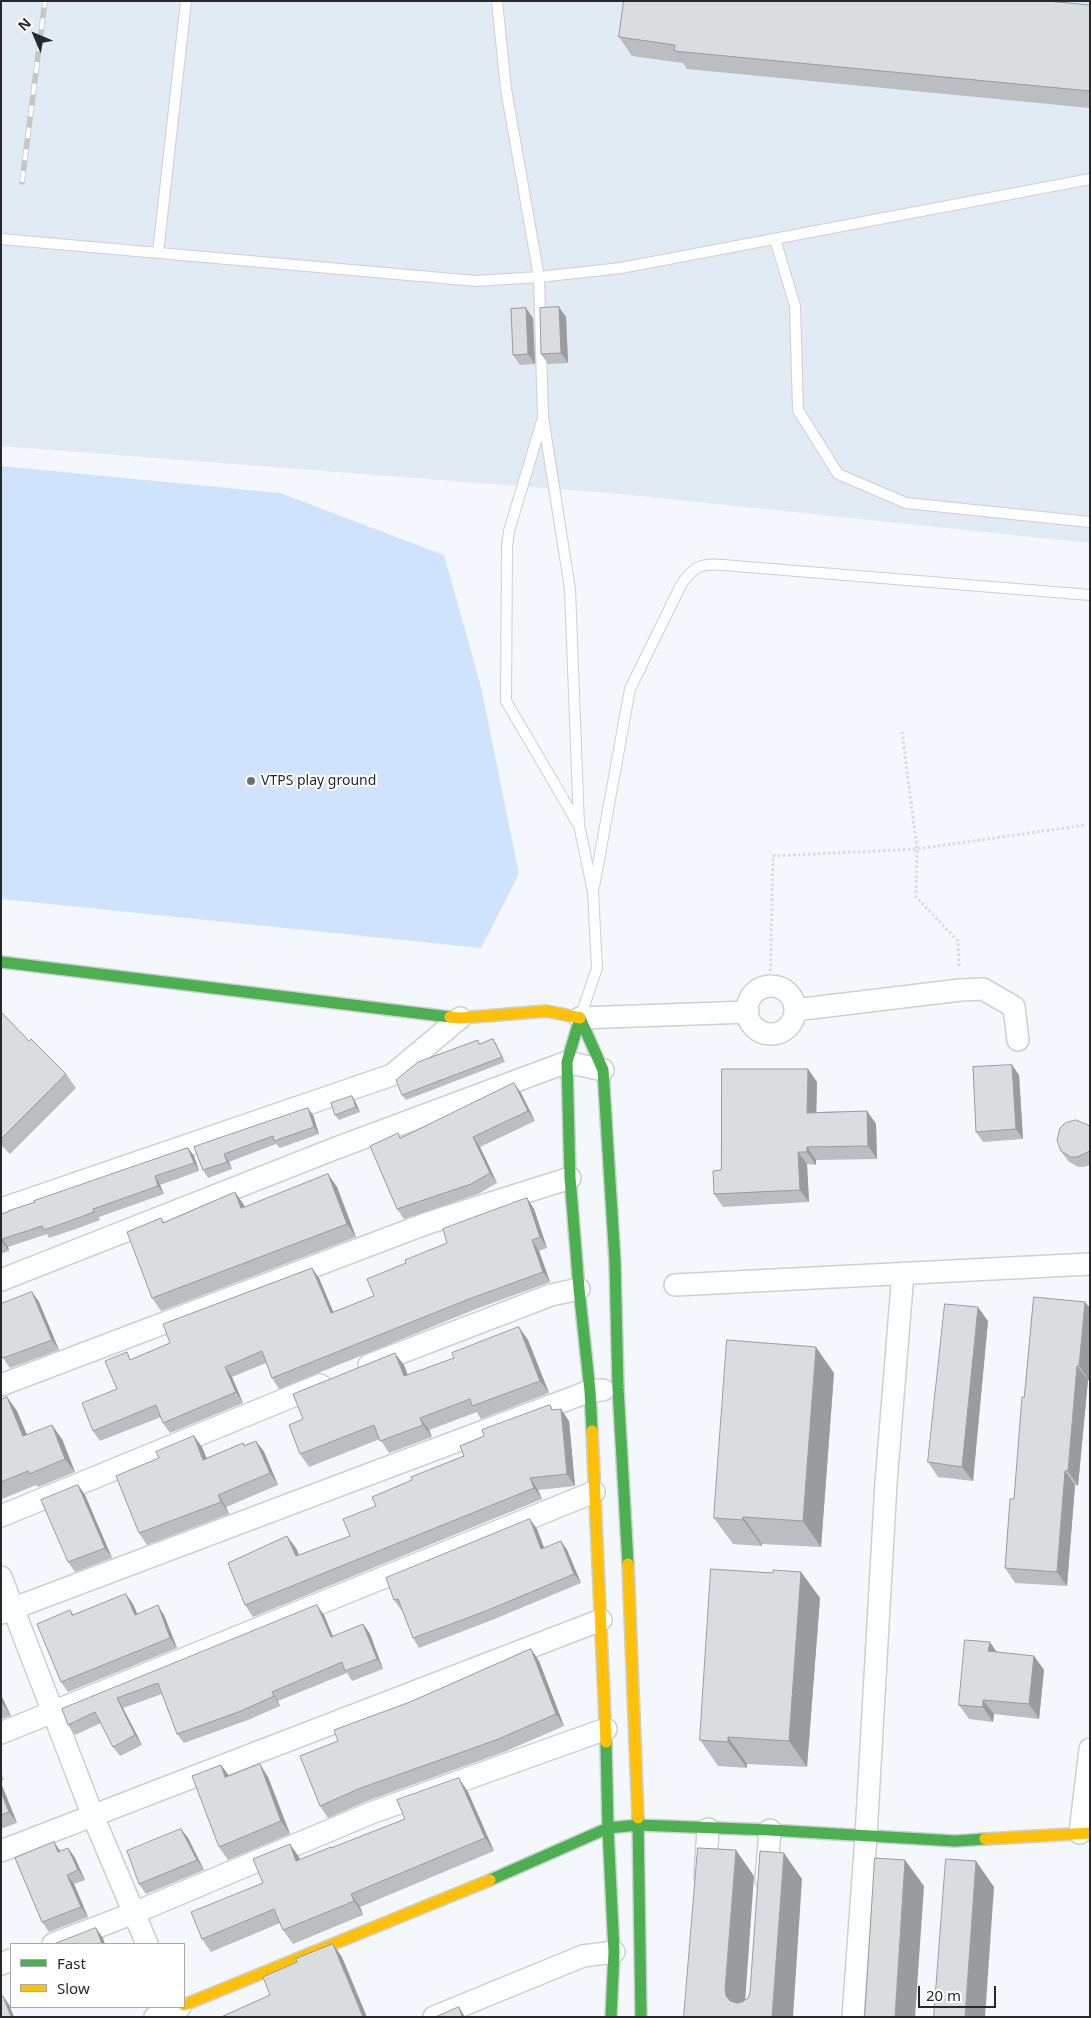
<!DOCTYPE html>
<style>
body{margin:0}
#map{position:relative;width:1091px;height:2018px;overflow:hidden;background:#f4f7fb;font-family:"Noto Sans",sans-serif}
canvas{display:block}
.frame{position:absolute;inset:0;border:2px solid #26292c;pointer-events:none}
.legend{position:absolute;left:10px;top:1943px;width:175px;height:65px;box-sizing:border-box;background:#fff;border:1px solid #a8a9ab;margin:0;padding:6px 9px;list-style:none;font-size:15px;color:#26292c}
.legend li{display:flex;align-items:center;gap:10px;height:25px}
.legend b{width:25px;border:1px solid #a8a9ab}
.north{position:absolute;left:10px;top:10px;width:50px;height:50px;-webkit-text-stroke:4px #fff;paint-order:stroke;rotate:315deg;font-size:14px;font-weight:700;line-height:20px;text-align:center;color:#26292c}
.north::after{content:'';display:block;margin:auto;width:18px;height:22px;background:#26292c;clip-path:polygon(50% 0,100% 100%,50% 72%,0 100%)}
.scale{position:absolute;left:918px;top:1986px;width:78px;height:22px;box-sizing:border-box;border:2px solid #26292c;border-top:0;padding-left:6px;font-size:15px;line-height:18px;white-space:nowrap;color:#26292c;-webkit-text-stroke:4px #fff;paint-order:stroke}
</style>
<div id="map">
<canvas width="1091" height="2018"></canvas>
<div class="frame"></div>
<ul class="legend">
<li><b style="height:6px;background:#4caf50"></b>Fast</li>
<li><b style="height:6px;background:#ffc107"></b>Slow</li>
</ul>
<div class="north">N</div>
<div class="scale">20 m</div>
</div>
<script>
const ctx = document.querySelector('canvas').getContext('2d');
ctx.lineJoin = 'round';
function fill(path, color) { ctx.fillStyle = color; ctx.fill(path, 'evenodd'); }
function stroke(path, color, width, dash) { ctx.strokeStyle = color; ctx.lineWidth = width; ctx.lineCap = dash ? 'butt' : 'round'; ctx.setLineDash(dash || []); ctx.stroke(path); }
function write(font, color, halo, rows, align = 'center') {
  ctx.font = font + ' "Noto Sans",sans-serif'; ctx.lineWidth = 4; ctx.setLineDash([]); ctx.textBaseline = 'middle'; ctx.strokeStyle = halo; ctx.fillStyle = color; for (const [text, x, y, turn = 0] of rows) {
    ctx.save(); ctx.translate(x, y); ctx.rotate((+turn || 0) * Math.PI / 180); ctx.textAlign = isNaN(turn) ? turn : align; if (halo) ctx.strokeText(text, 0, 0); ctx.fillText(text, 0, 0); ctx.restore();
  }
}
fill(new Path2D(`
 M1,1H1090V543L621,494L1,446Z`), '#e2eaf4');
fill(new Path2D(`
 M1,466L280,493L444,555L481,687L519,874L481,948L1,899Z`), '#cfe4fc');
const lane = new Path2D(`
 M497,1L506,89L539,277L543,417L570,589L579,825L593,892L597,968L580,1018
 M1,239L476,281L539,277L621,268L1090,179
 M775,239L795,306L798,410L838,474L906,503L1090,522
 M158,253L186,1
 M542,421L509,531L507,547L506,701L578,824
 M594,887L630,689L680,587C692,567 700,563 723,565L1090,595`);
const street = new Path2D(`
 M747 1010a24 24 0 1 1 48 0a24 24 0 1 1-48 0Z
 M795,1010L960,990L983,989L1014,1007L1018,1040
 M580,1018L748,1012
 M1,1209L392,1075L460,1018
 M1,1280L339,1147L567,1062L603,1070
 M675,1285L1090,1264
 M369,1365L551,1295L579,1289
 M1,1385L428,1223L570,1178
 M1,1516L320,1385
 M1,1577L93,1816L147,1944
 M1,1613L590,1391L603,1390
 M1,1733L594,1492
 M1080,1833L1090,1749
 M1,1851L601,1620
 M705,1877L708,1829
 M766,1880L770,1830
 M53,1944L134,1913L371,1813L606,1729
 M1,1964L11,1960
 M155,2017L180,2007
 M434,2017L583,1956L614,1952
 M853,2017L866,1836L886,1483L903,1273`);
const fast = new Path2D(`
 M1,962L450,1017
 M580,1018L603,1070L615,1262L618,1388L628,1564
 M580,1018L567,1062L570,1178L579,1289L590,1391L592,1431
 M606,1742L608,1828L614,1952L611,2017
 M638,1818L641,2017
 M490,1880L608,1828L638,1825L770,1830L955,1841L985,1839`);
const slow = new Path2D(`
 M450,1017L460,1018L547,1011L580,1018
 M592,1431L606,1742
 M628,1564L638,1818
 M985,1839L1090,1833
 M184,2005L490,1880`);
stroke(lane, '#cdd0d3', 12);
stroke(street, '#cdd0d3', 24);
stroke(fast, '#cdd0d3', 14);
stroke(slow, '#cdd0d3', 14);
stroke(new Path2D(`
 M959,966L958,941L916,897L917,849L1086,825
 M770,986L773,856L917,849L902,732`), '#dadbdc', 3, [2.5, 2.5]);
stroke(lane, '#fdfefe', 10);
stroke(street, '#fdfefe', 21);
stroke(fast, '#4caf50', 11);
stroke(slow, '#ffc107', 11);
const rail = new Path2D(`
 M22,182L45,1`);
stroke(rail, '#c5c6c7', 5.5);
stroke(rail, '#fff', 4, [11]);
fill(new Path2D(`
 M1090,5V108L687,69L683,63L632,56L619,37Z
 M566,317L568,363L548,364L541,354Z
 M533,318L535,364L520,365L513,355Z
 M1,1012L29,1041L66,1074L76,1088L10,1154L1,1145Z
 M493,1039L496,1044L505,1062L406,1100L402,1095L480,1044Z
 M1012,1065L1019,1075L1023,1139L983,1142L976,1132Z
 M808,1069L817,1082L816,1112L867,1111L876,1124L877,1159L816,1160V1165L807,1164L809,1202L723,1207L714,1194L721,1170Z
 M521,1093L535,1121L480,1147L497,1183L478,1194L404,1219L397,1209L401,1137Z
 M352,1096L355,1101L360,1112L339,1120L335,1115Z
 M313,1115L319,1134L280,1148L276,1144L229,1162L232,1169L208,1178L203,1170L194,1147Z
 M1090,1127V1165L1084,1167H1078L1068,1161L1061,1151Z
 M188,1148L194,1156L199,1171L160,1185L164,1194L99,1217L100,1220L73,1230L49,1238L47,1234L8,1247L9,1251L1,1254V1214Z
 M328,1174L337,1187L356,1237L161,1311L152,1298L161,1218L164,1222L235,1192L245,1207Z
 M527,1198L534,1209L547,1248L539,1251L550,1282L476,1309L279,1389L272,1378L266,1363L232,1377L243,1403L170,1433L163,1423L161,1417L100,1441L93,1431L117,1389L132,1359L170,1343L312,1268L319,1278L333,1312L374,1296L406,1263L447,1243Z
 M32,1292L39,1302L59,1350L10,1368L3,1358Z
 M1034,1297L1089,1381L1088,1380L1078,1486L1075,1485L1067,1586L1015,1583L1005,1568L1014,1499Z
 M988,1321L973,1481L938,1477L928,1462Z
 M528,1340L549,1393L481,1419L477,1412L429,1430L432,1437L389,1453L380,1439L309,1467L300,1454L303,1419L404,1365L408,1375Z
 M834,1373L821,1547L762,1544V1546L733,1544L714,1518Z
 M7,1397L17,1411L27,1435L62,1439L75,1472L38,1487L36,1485L2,1499L1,1400Z
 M550,1405L553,1410L569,1421L575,1486L538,1490L542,1499L253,1617L245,1605L296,1548L299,1555L350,1536L376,1506L412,1480L464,1456L484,1436Z
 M194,1436L202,1447L206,1458L243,1443L245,1445L256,1441L264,1452L278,1485L226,1507L229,1514L147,1545L139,1533L159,1458Z
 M78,1485L85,1495L112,1558L75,1572L68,1562Z
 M537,1529L544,1548L561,1541L567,1550L581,1583L492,1620L419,1648L413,1638L402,1610H401L394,1600Z
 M801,1572L820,1598L807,1767L747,1764V1768L718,1766L700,1740L773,1573Z
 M133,1604L137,1614L164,1615L177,1648L68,1692L61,1682L70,1610L74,1615Z
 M324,1615L333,1636L363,1624L370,1634L383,1669L352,1681L347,1673L278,1701L280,1706L248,1720L184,1743L177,1734L162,1694L123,1708L142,1745L120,1756L113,1747L101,1723L75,1735L68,1725L62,1709Z
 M531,1649L539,1661L564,1726L504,1752L367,1801L328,1818L320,1806L338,1741L410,1702Z
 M996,1652L1034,1656L1044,1670L1039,1719L994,1714L993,1722L969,1719L959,1705Z
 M1,1695L11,1716L1,1719Z
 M221,1765L229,1776L268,1777L290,1834L228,1860L219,1847Z
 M1,1773L4,1780L1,1781Z
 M1,1783L17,1823L1,1829Z
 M468,1792L494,1851L360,1907L363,1915L293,1944L283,1930L280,1923L211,1952L202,1939L263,1883L299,1857L300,1860L332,1848L405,1819Z
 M181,1829L188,1838L204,1870L146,1894L139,1884Z
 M54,1842L60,1851L68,1848L75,1858L85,1880L74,1884L88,1917L49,1932L42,1922Z`), '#bbbec1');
fill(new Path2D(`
 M559,307L566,317L568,363L561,353Z
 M526,308L533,318L535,364L528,354Z
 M493,1039L496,1044L505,1062L502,1057Z
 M1012,1065L1019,1075L1023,1139L1016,1129Z
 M808,1069L817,1082L816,1126L807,1113Z
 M514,1083L521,1093L535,1121L528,1111Z
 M352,1096L355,1101L360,1112L356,1107Z
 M308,1108L313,1115L319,1134L314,1127Z
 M867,1111L876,1124L877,1159L868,1146Z
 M473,1137L480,1147L497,1183L490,1173Z
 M807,1147L816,1160V1165L807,1152Z
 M188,1148L194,1156L199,1171L194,1163Z
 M798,1152L807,1164L809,1202L800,1190Z
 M224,1154L229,1162L232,1169L227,1162Z
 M328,1174L337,1187L356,1237L347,1224Z
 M155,1176L160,1185L164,1194L158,1186Z
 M235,1192L244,1205L250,1221L241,1208Z
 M527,1198L534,1209L547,1248L540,1237Z
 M2,1239L8,1247L9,1251L3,1243Z
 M532,1240L539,1251L550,1282L543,1272Z
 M312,1268L319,1278L338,1323L331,1313Z
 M32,1292L39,1302L59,1350L52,1340Z
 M1085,1302L1090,1308L1089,1381L1079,1366Z
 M978,1307L988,1321L973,1481L962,1467Z
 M519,1327L528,1340L549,1393L540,1381Z
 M816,1347L834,1373L821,1547L803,1521Z
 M395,1353L404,1365L413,1389L404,1376Z
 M1077,1366L1088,1380L1078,1486L1068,1471Z
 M225,1367L232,1377L243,1403L236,1392Z
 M7,1397L17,1411L33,1450L23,1436Z
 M561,1409L569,1421L575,1486L567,1474Z
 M420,1418L429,1430L432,1437L423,1425Z
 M52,1425L62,1439L75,1472L65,1459Z
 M194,1436L202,1447L212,1471L203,1460Z
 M256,1441L264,1452L278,1485L270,1473Z
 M1065,1471L1075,1485L1067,1586L1057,1572Z
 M530,1478L538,1490L542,1499L534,1488Z
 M78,1485L85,1495L112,1558L105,1548Z
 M218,1495L226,1507L229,1514L221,1502Z
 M743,1517L762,1544V1546L743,1520Z
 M530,1519L537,1529L548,1558L541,1549Z
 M287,1536L296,1548L304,1568L296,1556Z
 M561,1541L567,1550L581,1583L574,1574Z
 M801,1572L820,1598L807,1767L789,1741Z
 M126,1594L133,1604L142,1625L135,1615Z
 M158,1605L164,1615L177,1648L170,1638Z
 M317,1605L324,1615L337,1647L331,1637Z
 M363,1624L370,1634L383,1669L377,1659Z
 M990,1642L1000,1657L988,1651Z
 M531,1649L539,1661L564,1726L556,1714Z
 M1034,1656L1044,1670L1039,1719L1029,1704Z
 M272,1692L278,1701L280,1706L274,1696Z
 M1,1695L11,1716L1,1701Z
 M117,1698L123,1708L142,1745L135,1735Z
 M983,1700L994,1714L993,1722L983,1707Z
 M728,1737L747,1764V1768L728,1742Z
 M260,1764L268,1777L290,1834L281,1821Z
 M221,1765L230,1777H225Z
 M459,1778L468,1792L494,1851L485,1838Z
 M1,1783L17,1823L9,1812L1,1792Z
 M181,1829L188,1838L204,1870L197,1860Z
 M54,1842L61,1852H58Z
 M290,1844L299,1857L306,1875L296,1861Z
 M68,1848L75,1858L85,1880L78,1870Z
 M736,1850L754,1876L744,2017L726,1996L725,1990Z
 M784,1853L802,1879L793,2017H772Z
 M905,1860L924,1886L915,2017H895Z
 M976,1861L994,1887L985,2017H965Z
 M67,1875L74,1884L88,1917L81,1907Z
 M351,1894L360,1907L363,1915L354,1901Z
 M96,1928L103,1938L105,1944H102Z
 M333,1944L342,1957L367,2017H363Z
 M3,1996L10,2006L14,2017H11Z
 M459,2007L465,2017H462Z`), '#999b9d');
const building = new Path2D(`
 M624,1H1046L1090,5V91L674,51L675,45L619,37Z
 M559,307L561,353L541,354L540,308Z
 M526,308L528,354L513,355L511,309Z
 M1,1012L29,1041L31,1039L66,1074L1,1139Z
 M493,1039L502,1057L402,1095L396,1080L418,1062L478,1040L479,1044Z
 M1012,1065L1016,1129L976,1132L973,1067Z
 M722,1069H808L807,1113L867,1111L868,1146L807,1147V1152H798L800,1190L714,1194L713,1171L721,1170Z
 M514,1083L528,1111L473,1137L490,1173L471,1184L397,1209L370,1146L398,1133L400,1138Z
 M352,1096L356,1107L335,1115L331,1103Z
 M308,1108L314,1127L274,1141L273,1136L224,1154L227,1162L203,1170L194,1147Z
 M1076,1120L1088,1125L1090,1127V1150L1088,1152L1077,1157H1071L1061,1151L1057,1140L1060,1128L1065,1123Z
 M188,1148L194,1163L155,1176L158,1186L93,1209L94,1212L67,1222L44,1230L42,1226L2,1239L3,1243L1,1244V1214L8,1212V1211L35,1202L34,1201Z
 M328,1174L347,1224L152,1298L127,1232L161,1218L163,1223L235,1192L241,1208Z
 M527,1198L540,1237L532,1240L543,1272L469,1299L272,1378L262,1351L225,1367L236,1392L163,1423L156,1405L93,1431L82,1403L117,1389L105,1361L127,1352L130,1360L170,1343L163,1324L312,1268L331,1313L374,1296L367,1279L406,1263L405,1260L447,1243L443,1229Z
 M32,1292L52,1340L3,1358L1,1355V1304Z
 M1034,1297L1085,1302L1079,1366H1077L1068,1471H1065L1057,1572L1005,1568L1010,1499H1014L1022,1397H1024Z
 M945,1304L978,1307L962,1467L928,1462Z
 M519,1327L540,1381L472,1406L470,1399L420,1418L423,1425L380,1441L374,1425L300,1454L289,1425L303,1419L293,1394L395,1353L404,1376L454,1358L452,1353Z
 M727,1340L816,1347L803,1521L743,1517V1520L714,1518Z
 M7,1397L23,1436L52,1425L65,1459L29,1474L28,1471L1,1482V1400Z
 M550,1405L552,1410L561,1409L567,1474L530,1478L534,1488L245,1605L228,1563L287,1536L296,1556L350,1536L343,1519L376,1506L372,1497L412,1480L411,1477L464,1456L460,1446L484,1436L482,1430Z
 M194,1436L203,1460L243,1443L244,1446L256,1441L270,1473L218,1495L221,1502L139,1533L116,1476L159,1458L156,1452Z
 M78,1485L105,1548L68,1562L41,1500Z
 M530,1519L541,1549L561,1541L574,1574L486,1611L413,1638L398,1599L394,1600L386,1578Z
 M711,1569L773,1573V1570L801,1572L789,1741L728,1737V1742L700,1740Z
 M126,1594L135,1615L158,1605L170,1638L61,1682L37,1624L70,1610L72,1615Z
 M317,1605L331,1637L363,1624L377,1659L345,1671L342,1662L272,1692L274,1696L241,1711L177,1734L158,1683L117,1698L135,1735L113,1747L95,1712L68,1725L62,1709Z
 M965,1640L990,1642L988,1651L1034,1656L1029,1704L983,1700V1707L959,1705Z
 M531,1649L556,1714L496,1740L358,1789L320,1806L300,1756L338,1741L334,1730L410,1702Z
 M260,1764L281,1821L219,1847L192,1776L221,1765L225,1777Z
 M459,1778L485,1838L351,1894L354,1901L283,1930L274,1909L202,1939L191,1912L263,1883L253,1859L290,1844L296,1861L331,1847V1848L405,1819L397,1800Z
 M1,1792L9,1812L1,1815Z
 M181,1829L197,1860L139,1884L127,1851Z
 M54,1842L58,1852L68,1848L78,1870L67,1875L81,1907L42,1922L15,1858Z
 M698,1848L736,1850L725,1990L726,1996L730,2001L737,2003L742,2002L748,1998L750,1992L760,1851L784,1853L772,2017H684Z
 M875,1858L905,1860L895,2017H865Z
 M946,1859L976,1861L965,2017H934Z
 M96,1928L102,1944H54Z
 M333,1944L363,2017H221L270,1995L263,1977L297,1962L296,1959Z
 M1,1996H3L11,2017H1Z
 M459,2007L462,2017H436Z`);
fill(building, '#dadde0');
stroke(building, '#999b9d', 1);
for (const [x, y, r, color] of [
 [251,781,5,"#6e7174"]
]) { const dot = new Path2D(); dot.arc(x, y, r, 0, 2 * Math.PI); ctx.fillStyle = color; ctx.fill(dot); stroke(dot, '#fff', 2); }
write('14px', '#26292c', '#fff', [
 ["VTPS play ground",261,781]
], 'left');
</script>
